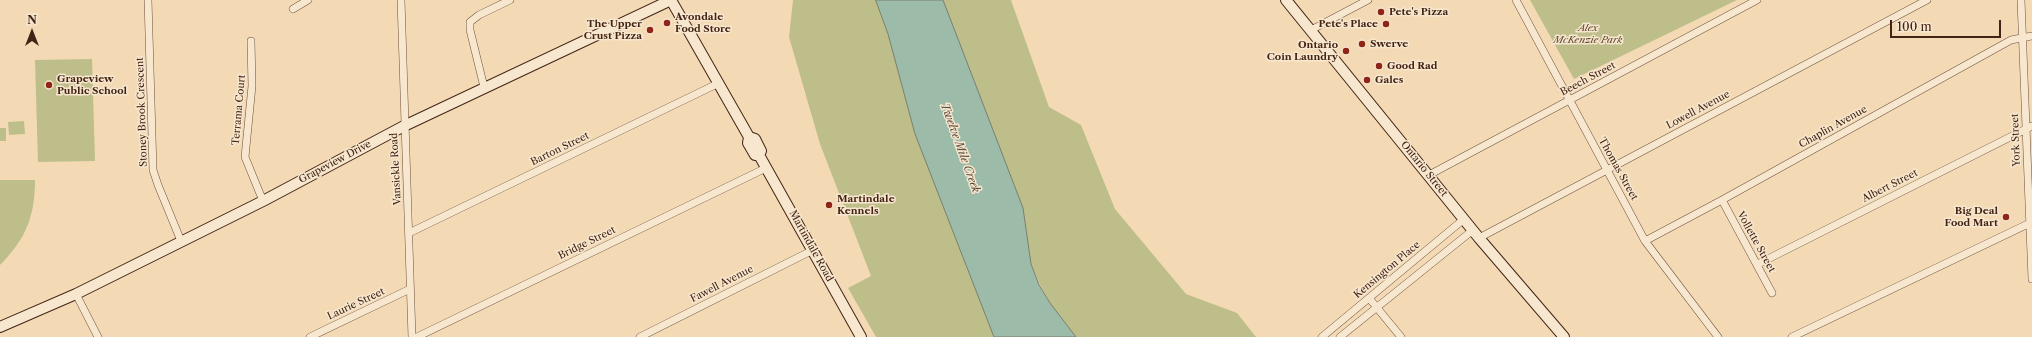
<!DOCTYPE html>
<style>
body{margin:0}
#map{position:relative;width:2032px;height:337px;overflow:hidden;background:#f3dab5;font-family:"Libre Caslon Text",serif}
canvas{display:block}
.north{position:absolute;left:12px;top:12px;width:40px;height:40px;-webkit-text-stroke:3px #f7e7cf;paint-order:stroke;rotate:0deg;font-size:11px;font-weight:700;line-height:16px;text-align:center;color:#432315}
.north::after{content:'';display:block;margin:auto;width:14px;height:18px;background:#432315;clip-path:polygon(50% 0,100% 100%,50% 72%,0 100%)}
.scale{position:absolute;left:1890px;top:20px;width:111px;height:18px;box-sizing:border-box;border:2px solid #432315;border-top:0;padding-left:5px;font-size:12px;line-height:14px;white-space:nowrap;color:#432315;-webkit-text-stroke:3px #f7e7cf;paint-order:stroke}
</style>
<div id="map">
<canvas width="2032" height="337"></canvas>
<div class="north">N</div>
<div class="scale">100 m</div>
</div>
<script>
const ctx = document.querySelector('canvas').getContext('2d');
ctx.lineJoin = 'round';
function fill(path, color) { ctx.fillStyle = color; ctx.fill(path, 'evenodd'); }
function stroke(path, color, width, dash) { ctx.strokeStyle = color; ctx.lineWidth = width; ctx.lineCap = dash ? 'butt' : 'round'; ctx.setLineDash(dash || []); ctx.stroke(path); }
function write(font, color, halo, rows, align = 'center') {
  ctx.font = font + ' "Libre Caslon Text",serif'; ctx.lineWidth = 3; ctx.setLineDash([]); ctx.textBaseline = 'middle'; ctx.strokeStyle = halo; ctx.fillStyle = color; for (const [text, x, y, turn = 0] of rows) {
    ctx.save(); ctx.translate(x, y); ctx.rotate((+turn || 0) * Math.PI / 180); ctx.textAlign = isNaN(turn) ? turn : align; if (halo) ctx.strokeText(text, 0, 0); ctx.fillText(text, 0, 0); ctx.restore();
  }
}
fill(new Path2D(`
 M793,0H876L888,34L915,134L994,337H876L848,288L871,276L820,144L789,37Z
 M943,0H1011L1049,107L1081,125L1115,209L1186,294L1237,313L1256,337H1076L1050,303L1040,285L1031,264L1023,208Z
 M1530,0H1737L1574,79Z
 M92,59L95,161L38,162L35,60Z
 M24,121L25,134L9,135L8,122Z
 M0,128H6V141H0Z
 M0,180H35C35,216 26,239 0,265Z`), '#bebe8b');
const water = new Path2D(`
 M876,0H943L1023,208L1031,264L1039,285L1050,303L1076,337H994L915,134L888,34Z`);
fill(water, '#9cbba9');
stroke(water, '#787e6e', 1);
const street = new Path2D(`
 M148,0L153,170L158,185L181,241
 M401,0L412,337
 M1516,0L1645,241L1718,337
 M2021,0L2032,279
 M293,9L308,0
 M1311,30L1368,0
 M251,41L252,86L245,157L263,201
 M484,87L470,30V22L479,15L510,0
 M1429,175L1757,0
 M1722,200L1772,293
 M409,233L719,83
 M1479,238L1927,0
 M1645,241L1722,200L2011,40L2032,36
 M1758,264L2032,126
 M76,294L98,337
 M1369,298L1401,337
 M310,337L410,289
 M417,337L766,168
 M640,337L813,250
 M1322,337L1464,219
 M1340,337L1473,230
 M1792,337L2032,222`);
const secondary = new Path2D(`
 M671,0L749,137L748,143L755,155H759
 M1286,0L1479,238L1564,337
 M749,137L755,139L761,151L759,155L861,337
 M0,327L76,294L263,201L404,126L671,0`);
stroke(street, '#6f513d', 8);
stroke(secondary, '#432315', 12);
stroke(street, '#f7e7cf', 7);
stroke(secondary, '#f7e7cf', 10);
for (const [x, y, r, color] of [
 [1381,12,4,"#8f2418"],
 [667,23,4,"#8f2418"],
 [1386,24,4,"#8f2418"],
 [650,30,4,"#8f2418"],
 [1362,44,4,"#8f2418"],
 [1346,51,4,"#8f2418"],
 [1379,66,4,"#8f2418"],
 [1367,80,4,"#8f2418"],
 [49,85,4,"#8f2418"],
 [829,205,4,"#8f2418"],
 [2006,217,4,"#8f2418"]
]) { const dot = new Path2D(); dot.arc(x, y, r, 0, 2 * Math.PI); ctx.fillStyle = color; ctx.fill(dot); stroke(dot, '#f7e7cf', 1.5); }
write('bold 10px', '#432315', '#f7e7cf', [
 ["Pete's Pizza",1389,12],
 ["Avondale",675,17],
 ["Food Store",675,29],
 ["The Upper",642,24,"right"],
 ["Crust Pizza",642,36,"right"],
 ["Pete's Place",1378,24,"right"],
 ["Swerve",1370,44],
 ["Ontario",1338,45,"right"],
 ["Coin Laundry",1338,57,"right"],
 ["Good Rad",1387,66],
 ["Grapeview",57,79],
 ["Public School",57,91],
 ["Gales",1375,80],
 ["Martindale",837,199],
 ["Kennels",837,211],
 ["Big Deal",1998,211,"right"],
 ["Food Mart",1998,223,"right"]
], 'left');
write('italic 10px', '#624a32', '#f7e7cf', [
 ["Alex",1588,28],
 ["McKenzie Park",1588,40]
]);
write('10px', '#432315', '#f7e7cf', [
 ["Beech Street",1588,79,-28],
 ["Terrama Court",239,110,-85],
 ["Lowell Avenue",1698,110,-28],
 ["Stoney Brook Crescent",142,112,-92],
 ["Chaplin Avenue",1833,127,-29],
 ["York Street",2016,140,-92],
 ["Barton Street",560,149,-26],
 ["Grapeview Drive",335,162,-28],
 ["Vansickle Road",396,169,-93],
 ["Ontario Street",1424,169,51],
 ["Thomas Street",1618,169,61],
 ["Albert Street",1890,186,-27],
 ["Vollette Street",1756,242,61],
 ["Bridge Street",587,243,-26],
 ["Martindale Road",811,246,61],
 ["Kensington Place",1387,270,-40],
 ["Fawell Avenue",722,284,-27],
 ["Laurie Street",356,304,-25]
]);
write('italic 11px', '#59493a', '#f7e7cf', [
 ["Twelve Mile Creek",960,148,70]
]);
</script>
